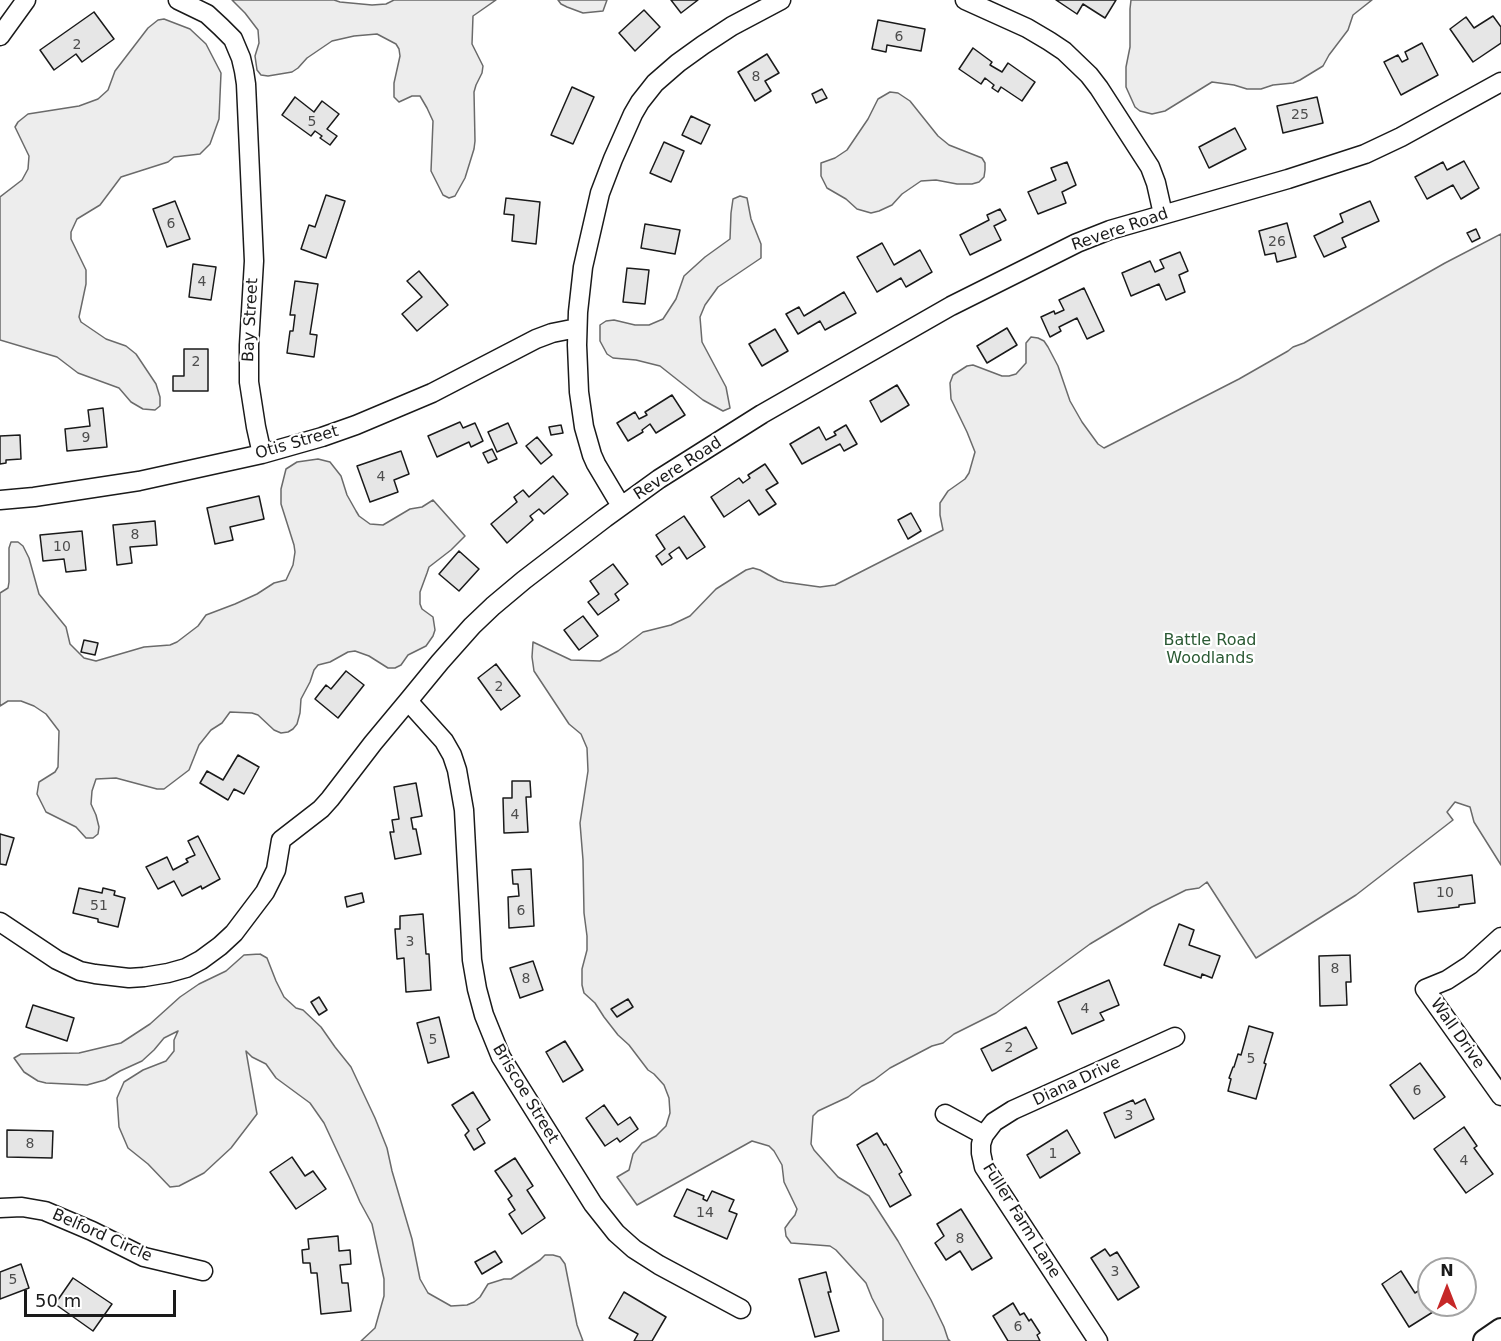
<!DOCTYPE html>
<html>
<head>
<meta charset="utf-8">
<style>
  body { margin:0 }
  #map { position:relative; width:1501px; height:1341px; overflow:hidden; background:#fff; font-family:"DejaVu Sans",sans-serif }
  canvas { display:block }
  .north { position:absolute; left:1417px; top:1257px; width:60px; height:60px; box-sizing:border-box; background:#fff; border:2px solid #a3a3a3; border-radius:50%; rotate:0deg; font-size:16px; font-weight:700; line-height:24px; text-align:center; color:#1a1a1a }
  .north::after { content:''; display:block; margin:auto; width:21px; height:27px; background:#c62828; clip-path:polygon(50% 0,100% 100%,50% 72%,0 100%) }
  .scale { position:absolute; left:24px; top:1290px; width:152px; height:27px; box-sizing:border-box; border:3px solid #1a1a1a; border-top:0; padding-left:8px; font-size:18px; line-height:21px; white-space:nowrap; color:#1a1a1a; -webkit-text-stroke:4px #fff; paint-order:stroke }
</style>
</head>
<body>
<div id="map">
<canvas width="1501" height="1341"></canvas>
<div class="north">N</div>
<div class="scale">50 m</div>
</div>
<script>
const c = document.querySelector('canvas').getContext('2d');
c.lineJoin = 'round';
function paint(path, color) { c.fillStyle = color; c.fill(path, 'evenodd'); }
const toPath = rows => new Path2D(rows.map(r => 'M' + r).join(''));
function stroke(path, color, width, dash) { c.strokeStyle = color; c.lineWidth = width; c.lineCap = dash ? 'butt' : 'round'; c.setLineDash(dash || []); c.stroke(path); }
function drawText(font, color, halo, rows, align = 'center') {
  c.font = font + ' "DejaVu Sans",sans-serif'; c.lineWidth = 4.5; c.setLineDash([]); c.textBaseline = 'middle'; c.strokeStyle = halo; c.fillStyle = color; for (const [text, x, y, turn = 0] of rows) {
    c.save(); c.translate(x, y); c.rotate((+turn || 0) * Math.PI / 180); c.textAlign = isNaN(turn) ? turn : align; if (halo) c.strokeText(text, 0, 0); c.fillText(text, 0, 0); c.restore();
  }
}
const built = toPath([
  [232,0,334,0,340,2,372,5,386,4,394,0,496,0,473,16,472,44,483,66,482,73,476,85,474,92,475,141,474,149,465,178,455,196,449,198,443,195,431,171,433,121,427,108,420,96,412,96,399,102,394,97,394,83,400,56,399,49,396,44,377,34,354,36,332,41,307,58,298,68,292,72,268,76,261,75,257,70,255,56,259,43,258,30,245,13,232,0],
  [558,0,607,0,603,11,583,13,567,7,561,4,558,0],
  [1131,0,1372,0,1353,15,1348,30,1329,55,1323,66,1300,80,1293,83,1273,85,1261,89,1247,89,1234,85,1212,82,1165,111,1152,114,1140,111,1135,107,1126,87,1126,67,1130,47,1130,9,1131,0],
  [164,19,190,29,206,44,221,73,219,119,210,144,200,154,174,157,168,162,121,177,100,205,77,219,71,232,71,239,86,270,86,284,79,317,81,322,106,339,126,346,136,354,156,384,160,397,160,406,155,410,143,409,131,402,119,388,78,373,57,357,0,340,0,197,22,180,28,169,29,156,15,127,18,122,28,114,79,106,98,99,108,90,115,71,148,28,158,20,164,19],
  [890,92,898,93,910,101,938,136,949,145,982,158,985,163,985,170,984,177,979,182,972,184,957,184,936,180,921,181,902,194,892,205,879,211,871,213,857,209,846,199,827,188,821,176,821,163,835,158,847,150,868,119,878,99,890,92],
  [740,196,747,198,751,219,761,244,761,258,718,287,705,305,700,317,702,342,726,387,730,408,723,411,703,400,660,366,636,360,613,358,607,354,600,341,600,325,606,321,614,320,635,325,649,325,663,319,676,299,684,276,705,257,730,239,731,213,733,199,740,196],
  [1501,234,1501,865,1474,822,1470,807,1455,802,1447,812,1453,820,1356,895,1256,958,1207,882,1199,888,1186,890,1152,907,1090,944,996,1013,954,1034,943,1043,932,1046,890,1068,874,1080,862,1086,848,1097,818,1111,813,1116,811,1144,814,1150,838,1177,869,1196,898,1241,931,1300,944,1327,948,1339,950,1341,883,1341,883,1319,872,1298,866,1283,836,1250,830,1246,791,1243,786,1236,785,1228,790,1221,795,1215,797,1209,784,1182,782,1165,774,1151,769,1146,752,1141,637,1205,617,1177,629,1170,633,1154,642,1143,656,1136,666,1126,670,1113,669,1098,664,1085,654,1074,648,1070,629,1045,618,1035,604,1017,595,1003,584,993,582,985,582,969,587,950,587,936,584,913,583,860,580,823,588,771,587,748,581,734,569,724,534,671,532,657,533,642,571,660,600,661,618,651,643,632,671,625,690,616,716,589,746,570,753,568,760,570,778,580,784,582,820,587,835,585,943,530,940,515,940,503,948,491,965,479,969,473,975,452,967,432,951,399,950,383,953,375,967,366,973,365,1002,376,1009,376,1016,374,1026,363,1026,343,1031,337,1038,338,1044,341,1048,347,1058,366,1070,401,1082,422,1098,444,1104,448,1239,379,1288,351,1293,347,1304,343,1445,263,1501,234],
  [318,459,330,462,341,476,347,495,356,511,359,516,370,524,383,525,410,509,422,507,433,500,465,536,451,550,429,567,427,573,420,592,420,604,422,609,433,617,435,630,433,636,426,646,408,655,401,665,395,668,388,668,369,656,355,651,348,652,330,662,318,665,314,670,310,682,301,699,300,713,297,724,293,729,288,732,281,733,274,730,258,715,252,713,230,712,222,723,211,730,199,745,189,770,164,789,157,789,116,778,96,779,92,791,91,804,96,815,99,827,98,834,93,838,86,838,76,827,46,812,37,794,39,782,55,772,58,767,59,731,46,714,34,706,21,701,8,701,0,706,0,593,8,588,9,582,9,548,11,542,18,542,23,546,29,558,39,594,66,627,70,644,84,658,96,661,144,647,170,645,177,642,198,626,206,615,235,604,257,594,274,583,286,580,293,565,295,552,294,545,281,504,281,489,286,469,297,462,318,459],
  [260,954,267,958,276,981,284,997,296,1008,303,1010,321,1027,335,1047,351,1067,375,1118,387,1148,392,1171,412,1239,420,1279,428,1293,451,1306,467,1305,474,1302,480,1297,488,1284,504,1279,511,1279,540,1260,545,1255,553,1255,560,1257,565,1264,577,1325,583,1341,361,1341,375,1328,384,1296,384,1279,372,1224,360,1202,351,1181,324,1123,310,1103,276,1078,266,1064,252,1057,246,1051,257,1114,231,1148,204,1173,179,1186,170,1187,148,1164,128,1148,119,1127,117,1098,124,1082,143,1070,166,1061,174,1051,174,1040,178,1031,164,1038,154,1050,142,1061,120,1071,105,1080,87,1085,46,1083,38,1081,24,1072,14,1058,21,1054,79,1053,121,1043,150,1024,180,997,199,984,226,971,244,955,260,954]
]);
paint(built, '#ededed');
stroke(built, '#6a6a6a', 1.5);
const building = toPath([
  [671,0,698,0,681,13,671,0],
  [1056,0,1116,0,1105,18,1083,4,1077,14,1056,0],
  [644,10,660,27,635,51,619,33,644,10],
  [94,12,114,39,82,62,76,54,54,70,40,50,94,12],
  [1493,16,1501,27,1501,43,1473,62,1450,29,1466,17,1474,28,1493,16],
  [878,20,925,29,921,51,887,45,886,52,872,49,878,20],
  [1422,43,1438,75,1401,95,1384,62,1398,55,1402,62,1408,59,1405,52,1422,43],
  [973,48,992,62,990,65,1002,72,1008,63,1035,82,1022,101,1001,87,998,92,992,88,994,85,985,78,981,84,959,69,973,48],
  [767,54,779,73,765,81,771,91,755,101,738,72,767,54],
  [572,87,594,97,573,144,551,135,572,87],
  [822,89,827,98,816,103,812,94,822,89],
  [295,97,314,112,322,101,339,114,327,129,337,136,330,145,320,138,322,136,315,131,311,136,282,115,295,97],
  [1317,97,1323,123,1283,133,1277,106,1317,97],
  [691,116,710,125,701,144,682,135,691,116],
  [1235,128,1246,149,1209,168,1199,147,1235,128],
  [664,142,684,151,671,182,650,173,664,142],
  [1464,161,1479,188,1461,199,1453,185,1427,199,1415,177,1443,162,1447,170,1464,161],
  [1067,162,1076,185,1062,192,1066,203,1038,214,1028,192,1056,180,1051,168,1067,162],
  [326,195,345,201,326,258,301,249,309,225,315,227,326,195],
  [506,198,540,202,536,244,512,241,514,215,504,214,506,198],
  [175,201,190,239,167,247,153,209,175,201],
  [1370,201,1379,221,1342,238,1346,247,1324,257,1314,236,1343,222,1340,214,1370,201],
  [1000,209,1006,220,994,226,1001,240,970,255,960,235,989,220,987,215,1000,209],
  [1287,223,1296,257,1277,262,1275,253,1265,255,1259,231,1287,223],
  [645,224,680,230,675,254,641,248,645,224],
  [1476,229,1480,238,1472,242,1467,233,1476,229],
  [882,243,894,265,920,250,932,272,906,287,901,278,877,292,857,257,882,243],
  [1180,252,1188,271,1179,275,1185,292,1166,300,1159,284,1131,296,1122,273,1150,261,1155,272,1164,268,1160,260,1180,252],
  [193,264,216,267,211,300,189,297,193,264],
  [627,268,649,270,645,304,623,302,627,268],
  [419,271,448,305,417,331,402,314,422,297,407,281,419,271],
  [295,281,318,284,310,334,317,335,314,357,287,353,290,331,293,331,295,315,290,315,295,281],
  [1084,288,1104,331,1087,339,1077,318,1059,327,1061,331,1050,337,1041,317,1054,311,1055,314,1064,310,1059,300,1084,288],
  [844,292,856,313,825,330,820,321,798,334,786,314,799,307,804,316,844,292],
  [1007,328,1017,345,987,363,977,346,1007,328],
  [775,329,788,351,762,366,749,344,775,329],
  [184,349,208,349,208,391,173,391,173,376,184,376,184,349],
  [897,385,909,405,881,422,870,401,897,385],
  [672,395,685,415,656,433,650,424,642,430,643,432,628,441,617,423,635,412,639,419,647,415,645,412,672,395],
  [103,408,107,447,67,451,65,429,90,426,88,410,103,408],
  [460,422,463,428,475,423,483,441,471,447,469,442,437,457,428,436,460,422],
  [508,423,517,443,497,452,488,432,508,423],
  [561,425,563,433,551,435,549,427,561,425],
  [846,425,857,444,844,451,840,444,802,464,790,444,819,427,826,440,836,435,834,432,846,425],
  [20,435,21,459,6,460,6,463,0,464,0,436,20,435],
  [537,437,552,455,541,464,526,446,537,437],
  [492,449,497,459,488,463,483,453,492,449],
  [401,451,409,474,394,480,398,492,370,502,357,466,401,451],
  [765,464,778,483,766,490,776,504,759,515,749,500,724,517,711,497,739,478,743,483,750,478,748,475,765,464],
  [553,476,568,494,544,514,539,509,530,516,533,520,507,543,491,524,517,502,514,497,523,490,529,497,553,476],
  [259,496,264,519,230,527,233,540,215,544,207,508,259,496],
  [911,513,921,531,908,539,898,520,911,513],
  [684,516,705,547,687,559,679,547,669,554,672,558,662,565,656,556,665,549,656,535,684,516],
  [155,521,157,545,130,547,132,563,117,565,113,525,155,521],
  [82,531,86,570,66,572,64,559,43,561,40,535,82,531],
  [459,551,479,569,459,591,439,574,459,551],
  [613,564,628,584,615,594,619,600,598,615,588,602,599,594,590,581,613,564],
  [583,616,598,636,579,650,564,630,583,616],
  [84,640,98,643,95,655,81,652,84,640],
  [496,664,520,696,501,710,478,678,496,664],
  [346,671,364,685,338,718,315,699,326,685,331,689,346,671],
  [238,755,259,767,244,794,234,789,228,800,200,783,207,771,223,780,238,755],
  [512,781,530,781,531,797,526,797,528,832,504,833,503,798,512,798,512,781],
  [416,783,422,816,411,818,413,829,416,829,421,854,395,859,390,832,394,832,392,820,399,819,394,787,416,783],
  [0,834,14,838,6,865,0,864,0,834],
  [198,836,220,879,202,889,201,886,182,896,174,881,158,889,146,867,167,857,173,870,188,862,186,859,195,855,188,841,198,836],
  [531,869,534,926,509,928,508,897,519,896,518,884,513,884,512,870,531,869],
  [1472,875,1475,903,1459,905,1459,907,1418,912,1414,883,1472,875],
  [79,888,102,893,103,888,115,891,114,895,125,898,118,927,98,922,98,919,73,913,79,888],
  [362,893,364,902,347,907,345,897,362,893],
  [423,914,426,954,429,954,431,990,406,992,404,958,397,959,395,929,400,929,400,916,423,914],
  [1179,924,1194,930,1189,945,1220,956,1212,978,1202,974,1201,978,1164,965,1179,924],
  [1350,955,1351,982,1346,982,1347,1005,1320,1006,1319,956,1350,955],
  [533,961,543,990,520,998,510,968,533,961],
  [1109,980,1119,1005,1100,1013,1104,1020,1072,1034,1058,1002,1109,980],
  [319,997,327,1010,319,1015,311,1002,319,997],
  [628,999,633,1007,617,1017,611,1009,628,999],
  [33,1005,74,1018,67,1041,26,1027,33,1005],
  [439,1017,449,1057,428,1063,417,1023,439,1017],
  [1249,1026,1273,1033,1264,1063,1266,1064,1256,1099,1228,1091,1231,1079,1229,1078,1233,1067,1234,1067,1238,1054,1241,1055,1249,1026],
  [1026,1027,1037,1048,992,1071,981,1049,1026,1027],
  [565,1041,583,1070,563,1082,546,1052,565,1041],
  [1420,1063,1445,1097,1414,1119,1390,1085,1420,1063],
  [473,1092,490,1120,477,1129,485,1143,474,1150,465,1135,469,1131,452,1105,473,1092],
  [1145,1099,1154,1119,1115,1138,1104,1113,1133,1100,1135,1104,1145,1099],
  [604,1105,618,1125,630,1117,638,1129,620,1142,617,1138,605,1146,586,1118,604,1105],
  [1464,1127,1477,1146,1474,1148,1493,1174,1466,1193,1434,1149,1464,1127],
  [7,1130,53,1131,52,1158,7,1157,7,1130],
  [1067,1130,1080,1153,1040,1178,1027,1155,1067,1130],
  [877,1133,884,1145,886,1144,902,1172,899,1174,911,1195,890,1207,857,1145,877,1133],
  [292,1157,305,1176,313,1171,326,1189,296,1209,270,1172,292,1157],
  [515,1158,533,1186,527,1190,545,1218,522,1234,509,1214,515,1210,508,1199,512,1196,495,1171,515,1158],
  [687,1189,704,1196,703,1199,707,1201,712,1191,734,1200,729,1211,737,1214,727,1239,674,1216,687,1189],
  [961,1209,992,1258,972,1270,960,1251,946,1260,935,1243,944,1236,937,1224,961,1209],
  [338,1236,339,1251,350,1250,351,1264,340,1265,342,1283,348,1283,351,1311,321,1314,317,1273,311,1273,310,1263,303,1263,302,1250,309,1249,308,1239,338,1236],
  [1105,1249,1110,1256,1117,1252,1139,1287,1118,1300,1091,1258,1105,1249],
  [495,1251,502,1262,482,1274,475,1262,495,1251],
  [21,1264,29,1288,0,1299,0,1272,21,1264],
  [1401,1271,1415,1293,1429,1284,1429,1305,1444,1305,1409,1327,1382,1284,1401,1271],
  [826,1272,831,1292,828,1292,839,1331,815,1337,799,1279,826,1272],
  [73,1278,112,1304,93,1331,55,1304,73,1278],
  [624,1292,666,1317,652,1341,634,1341,638,1334,609,1318,624,1292],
  [1013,1303,1020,1315,1024,1313,1029,1321,1031,1319,1040,1333,1037,1335,1040,1341,1008,1341,993,1316,1013,1303]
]);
paint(building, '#e6e6e6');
stroke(building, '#1a1a1a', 1.5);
const minor = toPath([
  [178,0,207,14,221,27,233,39,241,58,244,71,246,84,254,261,249,345,249,382,256,427,262,454],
  [965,0,1027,28,1049,41,1064,51,1089,75,1099,88,1150,167,1156,183,1163,214],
  [0,36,26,0],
  [0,500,34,497,139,481,262,454,322,437,356,425,432,393,536,339,552,333,577,328],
  [621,506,596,464,592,455,584,427,579,392,577,345,578,312,583,267,600,193,613,159,633,114,640,102,655,83,678,63,703,45,732,26,781,0],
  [408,701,444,741,452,755,457,770,464,810,472,960,477,989,484,1015,501,1057,593,1204,616,1233,634,1249,659,1265,741,1309],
  [0,922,57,960,80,971,95,974,129,978,144,977,168,973,186,968,201,960,220,946,234,933,265,892,276,870,281,840,321,809,330,799,373,743,408,701,440,662,472,626,493,606,524,580,605,518,659,479,762,414,951,306,1077,243,1110,230,1288,179,1365,154,1401,137,1501,82],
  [1501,937,1470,965,1447,980,1425,989,1501,1096],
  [945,1114,984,1135,981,1144,981,1153,984,1167,1098,1341],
  [984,1135,994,1122,1013,1110,1175,1037],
  [0,1208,22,1207,45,1211,92,1231,144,1257,203,1271]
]);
const tertiary = toPath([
  [1485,1341,1501,1330]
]);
stroke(minor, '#1a1a1a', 21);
stroke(tertiary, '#1a1a1a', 26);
stroke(minor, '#fff', 18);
stroke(tertiary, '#fff', 22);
drawText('14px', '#4d4d4d', null, [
  ["6",899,37],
  ["2",77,45],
  ["8",756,77],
  ["25",1300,115],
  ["5",312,122],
  ["6",171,224],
  ["26",1277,242],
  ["4",202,282],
  ["2",196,362],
  ["9",86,438],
  ["4",381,477],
  ["8",135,535],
  ["10",62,547],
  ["2",499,687],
  ["4",515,815],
  ["10",1445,893],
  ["51",99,906],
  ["6",521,911],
  ["3",410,942],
  ["8",1335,969],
  ["8",526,979],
  ["4",1085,1009],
  ["5",433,1040],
  ["2",1009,1048],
  ["5",1251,1059],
  ["6",1417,1091],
  ["3",1129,1116],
  ["8",30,1144],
  ["1",1053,1154],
  ["4",1464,1161],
  ["14",705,1213],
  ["8",960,1239],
  ["3",1115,1272],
  ["5",13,1280],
  ["6",1018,1327]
]);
drawText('16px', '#1a1a1a', '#fff', [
  ["Revere Road",1120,230,-19],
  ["Bay Street",251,320,-87],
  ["Otis Street",297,443,-16],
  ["Revere Road",678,469,-33],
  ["Wall Drive",1457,1034,55],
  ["Diana Drive",1077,1082,-25],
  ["Briscoe Street",525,1094,59],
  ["Fuller Farm Lane",1021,1221,58],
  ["Belford Circle",102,1236,24]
]);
drawText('16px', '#2b5a34', '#fff', [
  ["Battle Road",1210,641],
  ["Woodlands",1210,659]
]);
</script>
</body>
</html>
